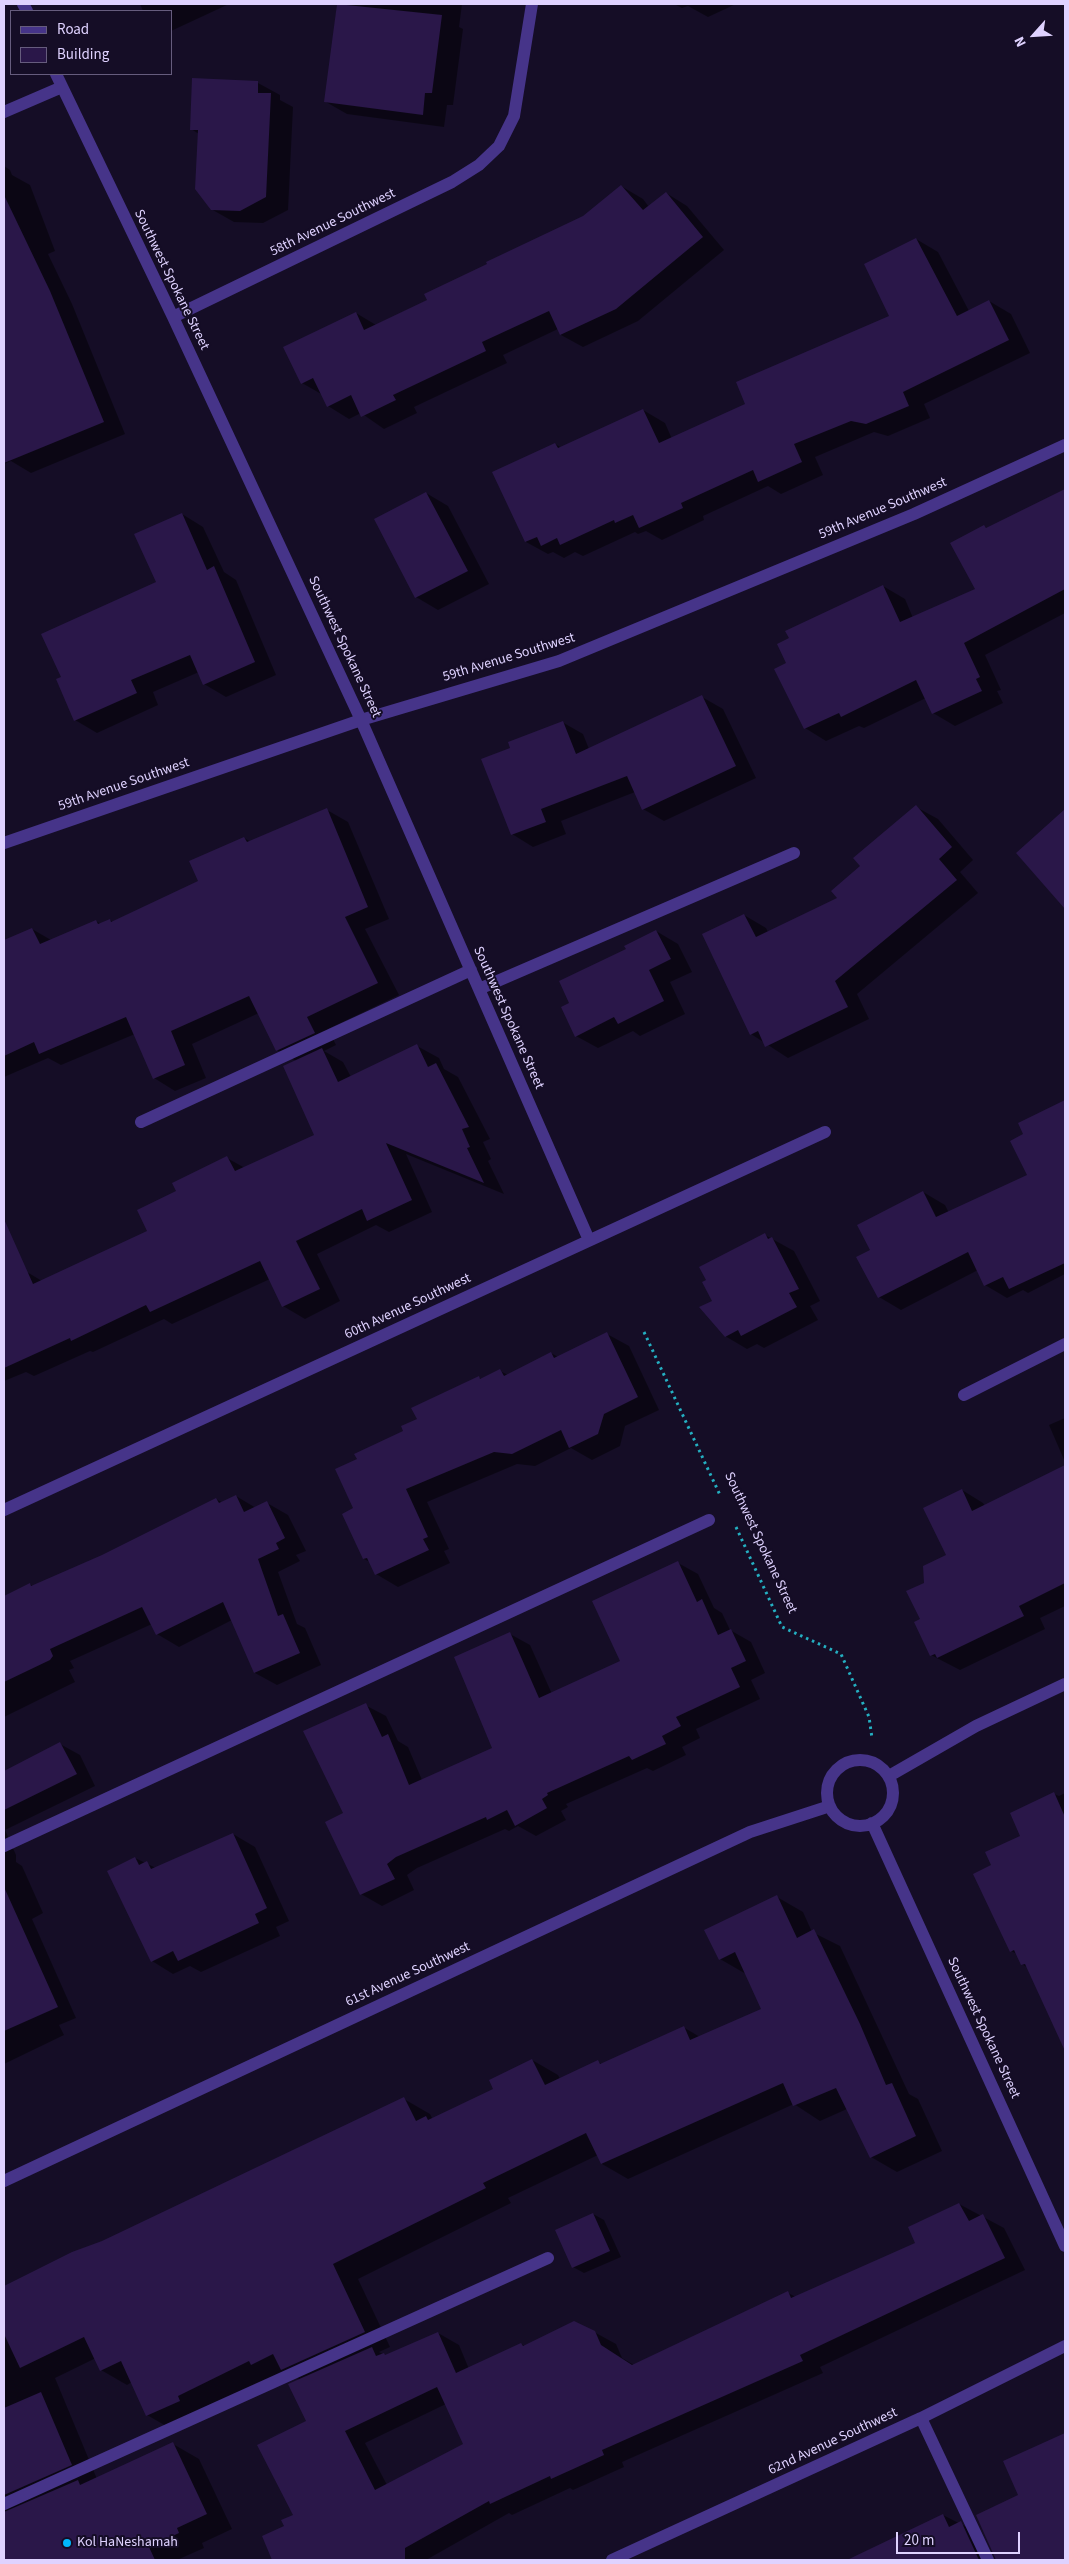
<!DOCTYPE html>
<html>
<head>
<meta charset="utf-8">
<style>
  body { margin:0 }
  #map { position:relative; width:1069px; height:2564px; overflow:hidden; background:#150d26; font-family:"Source Sans 3",sans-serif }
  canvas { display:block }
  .frame { position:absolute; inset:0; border:5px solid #dfd2ff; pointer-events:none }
  .legend { position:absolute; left:10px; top:10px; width:162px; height:65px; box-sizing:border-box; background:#150d26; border:1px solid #665c7d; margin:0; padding:6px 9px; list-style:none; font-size:15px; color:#dfd2ff }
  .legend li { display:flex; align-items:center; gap:10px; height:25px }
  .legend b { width:25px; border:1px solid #665c7d }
  .north { position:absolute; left:1009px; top:10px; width:50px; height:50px; -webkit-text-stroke:4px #150d26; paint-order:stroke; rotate:244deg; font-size:14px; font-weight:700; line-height:20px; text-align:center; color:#dfd2ff }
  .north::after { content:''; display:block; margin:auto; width:18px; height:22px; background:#dfd2ff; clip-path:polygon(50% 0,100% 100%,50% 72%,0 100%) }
  .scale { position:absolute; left:896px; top:2532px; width:124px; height:22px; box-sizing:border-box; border:2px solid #dfd2ff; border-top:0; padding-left:6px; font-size:15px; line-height:18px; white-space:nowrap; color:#dfd2ff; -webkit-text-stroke:4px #150d26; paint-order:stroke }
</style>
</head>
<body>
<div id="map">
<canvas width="1069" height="2564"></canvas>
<div class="frame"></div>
<ul class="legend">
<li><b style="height:6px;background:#463489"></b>Road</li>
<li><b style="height:14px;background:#2a1749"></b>Building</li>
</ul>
<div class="north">N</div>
<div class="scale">20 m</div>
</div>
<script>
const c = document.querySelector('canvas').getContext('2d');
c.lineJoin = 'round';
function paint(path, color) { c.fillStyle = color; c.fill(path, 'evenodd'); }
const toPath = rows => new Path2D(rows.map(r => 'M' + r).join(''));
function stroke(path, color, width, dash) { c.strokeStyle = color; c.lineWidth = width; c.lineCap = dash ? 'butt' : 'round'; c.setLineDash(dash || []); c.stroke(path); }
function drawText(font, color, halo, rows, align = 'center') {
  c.font = font + ' "Source Sans 3",sans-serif'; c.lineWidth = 4; c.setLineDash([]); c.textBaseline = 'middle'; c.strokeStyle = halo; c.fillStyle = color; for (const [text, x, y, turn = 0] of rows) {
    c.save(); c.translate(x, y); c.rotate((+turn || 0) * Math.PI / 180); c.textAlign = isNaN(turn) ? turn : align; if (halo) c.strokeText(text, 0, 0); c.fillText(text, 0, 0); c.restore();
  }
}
paint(toPath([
  [140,4,229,4,171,31,171,11,143,11],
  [337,4,462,4,459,27,463,29,453,105,447,105,444,127,347,114,326,102],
  [674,4,736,4,708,17,688,6,682,8],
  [193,80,258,83,280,95,280,100,293,107,288,210,263,223,234,222,211,209,199,134,191,129],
  [4,166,10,170,12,175,30,185,55,251,48,254,72,304,125,434,31,473,11,461,4,464],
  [621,186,643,199,649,207,666,193,687,206,724,250,638,321,583,347,561,335,558,329,503,355,507,363,414,407,417,413,384,429,361,413,349,419,328,406,323,395,302,383,356,313,376,325,428,300,584,217],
  [916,239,938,252,969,311,989,301,1011,314,1030,353,924,404,930,418,888,436,874,432,815,457,823,475,781,494,768,486,703,516,704,520,662,540,646,531,638,534,635,532,583,556,575,552,564,558,553,552,548,554,526,542,494,473,555,444,562,448,643,410,665,423,672,439,747,404,891,317],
  [1065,491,1065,613,985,655,1001,690,997,691,1003,703,955,726,933,713,926,698,864,728,859,726,826,741,805,728,788,664,883,586,905,599,913,618,976,589,984,526,988,529],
  [426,493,448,506,489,584,438,610,416,597],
  [182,514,203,527,224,572,236,580,276,675,226,697,204,684,199,672,153,692,158,705,97,733,75,720,62,677,157,582],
  [702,697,723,709,756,778,664,821,643,809,635,792,561,821,566,834,533,847,512,834,512,748,562,722,583,734,589,749],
  [916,807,938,819,973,860,960,872,978,893,857,994,869,1019,788,1058,751,1034,744,915,766,928,768,932,839,898,862,866],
  [327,810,348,822,389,919,365,929,399,995,328,1029,336,1045,324,1051,343,1062,351,1077,417,1046,439,1058,444,1069,458,1077,490,1139,483,1142,491,1159,488,1161,504,1194,406,1154,432,1212,389,1232,376,1225,317,1254,340,1301,305,1319,283,1306,270,1279,172,1324,164,1319,93,1352,90,1351,34,1376,26,1372,4,1381,4,1283,27,1272,42,1281,148,1232,178,1192,227,1158,245,1168,316,1136,296,1061,277,1050,259,1013,192,1044,206,1078,175,1091,154,1078,135,1034,61,1065,48,1058,4,1077,4,941,32,929,51,940,96,921,101,924,110,920,113,922,200,881,244,838,251,842],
  [1064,812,1065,812,1065,907,1017,853],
  [656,931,678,944,692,972,670,982,685,1014,640,1036,633,1031,598,1048,576,1036,571,1003,628,950],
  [1065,1101,1065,1274,1028,1293,1023,1290,1007,1298,985,1285,978,1270,901,1310,879,1297,871,1251,923,1192,945,1205,949,1213,1029,1175,1025,1135],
  [765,1235,794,1251,820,1301,810,1306,818,1320,764,1348,757,1344,747,1349,725,1336,713,1301],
  [607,1334,629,1346,659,1410,625,1426,620,1446,592,1460,571,1448,535,1466,517,1464,427,1502,449,1549,444,1551,450,1563,398,1587,376,1574,370,1562,364,1559,355,1509,359,1460,405,1432,479,1378,482,1379,500,1371,508,1375,551,1353,558,1357],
  [1065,1418,1065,1462,1049,1425],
  [1065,1467,1065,1606,1040,1618,1045,1629,960,1670,931,1655,922,1619,925,1584,948,1556,962,1490,983,1503,985,1506],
  [236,1496,256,1508,267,1503,288,1515,306,1551,296,1555,300,1561,278,1572,297,1624,305,1628,321,1665,277,1685,255,1673,232,1620,179,1647,157,1634,152,1624,70,1661,74,1668,69,1670,75,1682,4,1717,4,1598,30,1584,33,1586,103,1556,216,1499,223,1503],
  [678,1563,698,1574,714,1608,722,1613,730,1630,751,1642,765,1673,751,1680,760,1699,696,1729,700,1738,682,1747,686,1755,653,1771,647,1768,566,1804,568,1807,561,1811,566,1820,536,1836,518,1826,509,1831,505,1829,417,1868,407,1875,414,1890,382,1906,361,1894,326,1823,345,1814,365,1705,386,1716,398,1741,408,1747,422,1780,494,1748,510,1634,530,1645,552,1694,622,1662],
  [60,1744,80,1755,95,1786,5,1830,16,1855,16,1862,22,1866,43,1913,32,1919,76,2018,59,2025,64,2035,4,2064,4,1773],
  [1065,1793,1065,2048,1028,1968,1022,1964,1017,1954,1011,1951,993,1865,1022,1836,1054,1794,1059,1796],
  [233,1834,255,1847,289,1921,276,1927,280,1936,201,1972,190,1966,173,1974,152,1961,135,1858,156,1868],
  [777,1897,803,1912,812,1932,840,1946,909,2094,918,2099,942,2151,897,2172,871,2157,847,2109,820,2121,794,2104,628,2179,602,2164,598,2155,508,2198,511,2203,358,2279,390,2347,379,2352,386,2356,438,2333,459,2345,469,2369,521,2344,525,2346,594,2332,616,2344,622,2358,634,2365,788,2293,796,2297,917,2243,959,2204,1004,2228,1025,2270,820,2367,823,2373,622,2462,624,2467,573,2490,570,2488,512,2515,509,2513,426,2560,274,2560,263,2537,286,2527,294,2515,307,2421,301,2380,289,2373,173,2430,147,2415,132,2382,127,2385,101,2370,96,2358,55,2378,97,2479,173,2444,199,2459,232,2529,202,2543,204,2548,177,2560,4,2560,4,2288,404,2099,430,2114,433,2120,495,2089,532,2060,558,2075,560,2079,598,2062,602,2064,683,2027,700,2037,763,2010,746,1974,720,1959],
  [446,2404,464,2444,387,2485,365,2443],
  [593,2214,604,2220,621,2257,584,2273,573,2267],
  [1064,2435,1065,2560,996,2560,1020,2496],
  [943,2515,982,2535,994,2560,850,2560]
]), '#0007');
paint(toPath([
  [337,4,442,15,432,93,425,93,423,115,324,102],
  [192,78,258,81,258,93,271,93,266,197,240,211,211,210,195,189,198,130,190,130],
  [621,185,643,210,666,192,703,237,616,309,560,335,549,311,482,342,486,351,393,395,396,400,361,417,351,395,327,407,313,378,301,384,283,347,356,312,364,330,427,300,424,294,487,264,486,262,583,216],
  [4,195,50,291,104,422,4,463],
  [916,238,957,316,989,300,1009,340,903,392,909,406,866,424,851,421,794,444,802,462,758,482,753,470,681,503,683,508,639,528,633,515,615,523,614,520,560,545,557,538,541,546,537,537,525,542,492,472,555,443,558,448,643,409,659,443,745,404,736,382,889,316,864,264],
  [1065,489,1065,589,964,643,980,677,976,679,982,691,932,714,916,680,841,717,839,713,804,729,774,669,786,663,777,644,789,638,785,631,883,585,900,622,975,589,950,543,984,525,986,528],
  [426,492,468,571,415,598,374,519],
  [182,513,207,570,214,566,255,662,203,685,190,655,131,680,137,693,74,721,56,679,61,677,41,634,156,582,134,534],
  [702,695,736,766,642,810,627,776,541,809,546,822,511,835,481,759,510,748,508,742,563,721,576,754],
  [916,805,952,847,939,859,957,880,835,981,848,1007,765,1047,758,1031,750,1035,702,934,744,914,756,937,837,898,831,891,860,866,853,858],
  [327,808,368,907,345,917,378,983,307,1017,315,1033,276,1051,249,996,171,1031,185,1065,153,1079,126,1017,39,1054,34,1042,4,1056,4,940,32,928,40,944,96,920,98,924,110,919,111,922,198,881,189,861,244,837,247,842],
  [1065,809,1065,909,1016,853],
  [656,930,671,959,649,970,664,1001,618,1024,614,1017,575,1037,561,1007,569,1003,559,981,626,949,624,946],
  [417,1044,428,1067,436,1063,469,1127,462,1129,470,1147,467,1148,484,1183,386,1143,412,1200,367,1221,362,1209,296,1241,320,1289,282,1307,260,1261,150,1312,146,1305,71,1341,70,1338,4,1368,4,1219,33,1284,147,1231,137,1210,176,1191,172,1183,227,1156,235,1171,314,1135,283,1066,322,1048,338,1082],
  [1065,1100,1065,1263,1009,1289,1003,1277,984,1286,968,1252,878,1298,856,1257,870,1250,857,1225,923,1191,936,1217,1027,1175,1010,1141,1023,1134,1018,1123],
  [765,1233,768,1239,772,1237,799,1289,789,1293,797,1307,741,1336,738,1330,725,1337,699,1307,712,1301,702,1282,706,1280,699,1267],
  [607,1332,638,1397,604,1414,598,1434,569,1448,561,1430,512,1454,494,1452,406,1489,428,1537,423,1539,429,1550,375,1575,367,1558,363,1559,342,1514,353,1508,335,1469,357,1459,354,1454,403,1431,401,1426,417,1419,411,1408,479,1376,480,1379,500,1369,504,1376,551,1352,554,1358],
  [1065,1465,1065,1583,1019,1606,1024,1616,937,1658,935,1654,930,1656,914,1622,920,1619,906,1591,924,1583,923,1566,946,1555,923,1508,962,1489,972,1511],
  [236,1495,244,1512,267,1501,285,1538,276,1543,279,1549,258,1559,278,1616,283,1614,300,1653,254,1673,223,1602,156,1635,142,1607,50,1649,53,1656,50,1660,4,1682,4,1596,30,1583,31,1586,102,1555,216,1498,219,1503],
  [678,1561,697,1602,702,1599,718,1635,731,1629,746,1661,731,1668,740,1687,676,1717,681,1726,662,1736,666,1744,632,1760,629,1756,547,1793,548,1795,542,1799,547,1808,515,1826,507,1810,487,1820,486,1817,396,1857,387,1864,395,1879,360,1895,325,1822,343,1813,303,1731,366,1703,382,1737,388,1734,409,1785,492,1748,454,1657,510,1632,539,1698,620,1661,592,1601],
  [60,1742,77,1774,4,1810,4,1771],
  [1054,1792,1065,1817,1065,2051,1025,1964,1021,1965,1014,1950,1010,1952,973,1874,991,1865,985,1852,1020,1836,1010,1813],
  [233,1833,267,1908,255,1914,259,1923,178,1961,173,1951,151,1962,107,1871,135,1857,139,1865,147,1861,151,1869],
  [4,1887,58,2007,4,2031],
  [777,1895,797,1938,814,1929,860,2024,886,2085,892,2083,916,2136,870,2158,836,2088,793,2106,783,2083,601,2164,586,2133,483,2183,486,2188,333,2264,365,2332,281,2370,273,2354,251,2365,249,2361,178,2396,180,2401,146,2416,121,2361,100,2371,84,2337,20,2368,4,2334,4,2286,72,2252,102,2241,404,2097,416,2121,426,2116,428,2120,493,2089,489,2080,532,2059,545,2085,598,2060,600,2064,684,2026,690,2040,761,2009,735,1952,719,1960,704,1930],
  [959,2203,969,2221,983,2214,1005,2258,800,2355,803,2361,602,2450,604,2455,551,2479,550,2476,490,2504,489,2501,405,2548,405,2560,272,2560,262,2536,284,2526,281,2520,293,2515,257,2445,306,2421,288,2384,372,2347,376,2356,384,2353,385,2355,438,2332,456,2373,521,2343,523,2346,574,2321,595,2331,601,2345,632,2365,788,2291,791,2298,915,2243,908,2227],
  [437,2387,463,2444,375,2490,345,2431],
  [593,2213,610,2251,572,2268,555,2230],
  [41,2392,72,2465,4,2495,4,2408],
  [1065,2433,1065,2560,996,2560,976,2515,1018,2495,1003,2461],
  [173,2442,207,2514,177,2528,179,2533,149,2547,155,2560,4,2560,4,2512,78,2480,80,2485],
  [943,2514,949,2527,961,2521,979,2560,847,2560]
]), '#2a1749');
stroke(toPath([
  [644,1332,720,1495],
  [736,1527,782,1627,841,1654,869,1717,872,1738]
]), '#24afc1', 3, [2.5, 4]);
stroke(toPath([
  [23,4,27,11],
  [56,74,173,317,361,720,589,1240],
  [4,112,62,87],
  [173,317,452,182,479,165,499,146,514,116,532,4],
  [4,843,361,720,559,661,914,514,1065,445],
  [479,989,794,853],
  [141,1122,471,970],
  [964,1395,1065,1344],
  [4,1510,825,1132],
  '827 1793a33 33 0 1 1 66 0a33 33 0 1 1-66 0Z',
  [889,1776,976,1726,1065,1684],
  [872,1823,1065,2246],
  [4,1846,709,1520],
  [4,2181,750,1832,830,1806],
  [921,2418,988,2560],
  [4,2504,548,2258],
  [612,2560,921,2418,1065,2346]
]), '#463489', 12);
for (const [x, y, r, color] of [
  [67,2543,5,"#00b8fd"]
]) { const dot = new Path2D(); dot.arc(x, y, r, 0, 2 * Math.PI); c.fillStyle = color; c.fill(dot); stroke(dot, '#150d26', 2); }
drawText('14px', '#dfd2ff', '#150d26', [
  ["58th Avenue Southwest",333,223,-26],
  ["Southwest Spokane Street",171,280,64],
  ["59th Avenue Southwest",883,509,-23],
  ["Southwest Spokane Street",344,647,65],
  ["59th Avenue Southwest",509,658,-17],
  ["59th Avenue Southwest",124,785,-19],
  ["Southwest Spokane Street",508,1018,66],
  ["60th Avenue Southwest",408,1307,-25],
  ["Southwest Spokane Street",760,1543,65],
  ["61st Avenue Southwest",408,1975,-25],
  ["Southwest Spokane Street",983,2028,65],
  ["62nd Avenue Southwest",833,2442,-25]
]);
drawText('14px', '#dfd2ff', '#150d26', [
  ["Kol HaNeshamah",77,2543]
], 'left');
</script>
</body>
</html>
